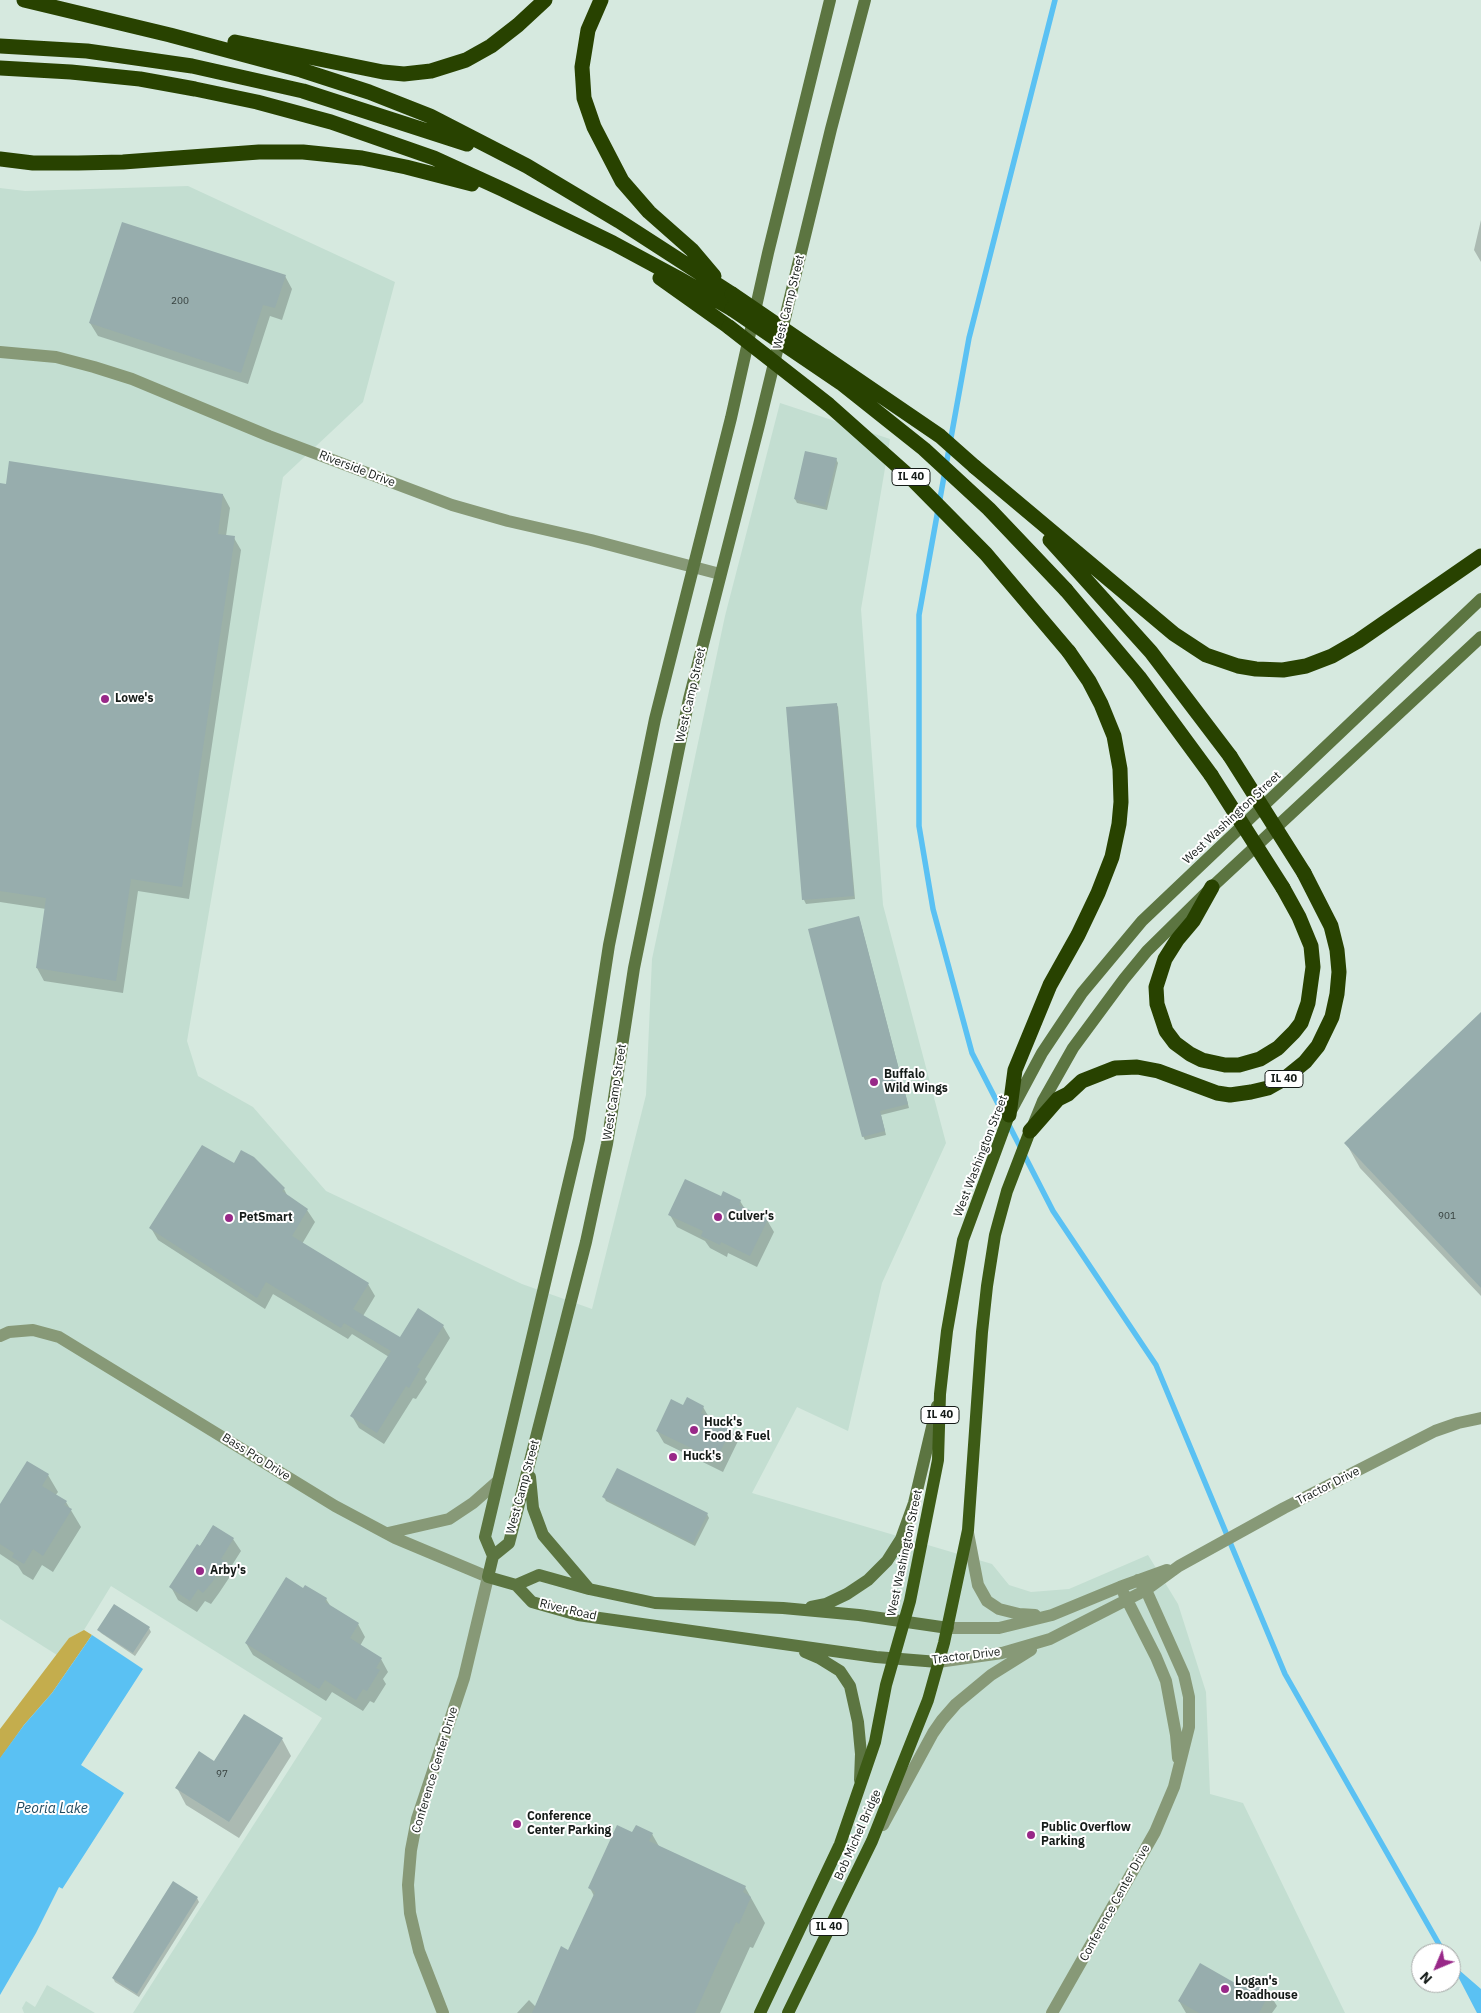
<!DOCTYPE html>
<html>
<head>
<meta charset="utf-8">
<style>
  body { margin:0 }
  #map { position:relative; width:1481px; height:2013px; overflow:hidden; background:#d6e9df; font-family:"IBM Plex Sans",sans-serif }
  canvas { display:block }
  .north { position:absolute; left:1411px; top:1943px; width:50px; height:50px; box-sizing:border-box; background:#fff; border:1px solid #a2a4a3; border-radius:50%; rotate:225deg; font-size:14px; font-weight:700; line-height:20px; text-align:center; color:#161c19 }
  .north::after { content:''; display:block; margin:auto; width:18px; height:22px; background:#982888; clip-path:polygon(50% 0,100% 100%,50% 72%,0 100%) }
</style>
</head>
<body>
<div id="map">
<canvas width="1481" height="2013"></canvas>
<div class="north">N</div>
</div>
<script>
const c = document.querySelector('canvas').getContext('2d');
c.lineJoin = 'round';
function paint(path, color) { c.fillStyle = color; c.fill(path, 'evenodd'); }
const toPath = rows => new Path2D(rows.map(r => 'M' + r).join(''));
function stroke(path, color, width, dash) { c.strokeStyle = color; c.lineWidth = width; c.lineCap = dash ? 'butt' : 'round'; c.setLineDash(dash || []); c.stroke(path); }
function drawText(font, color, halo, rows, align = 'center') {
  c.font = font + ' "IBM Plex Sans",sans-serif'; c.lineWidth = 4; c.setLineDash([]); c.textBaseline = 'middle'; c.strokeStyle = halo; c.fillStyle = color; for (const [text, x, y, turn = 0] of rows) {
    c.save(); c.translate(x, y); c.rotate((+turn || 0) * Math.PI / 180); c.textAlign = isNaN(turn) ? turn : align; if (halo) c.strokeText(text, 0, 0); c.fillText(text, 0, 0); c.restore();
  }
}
paint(toPath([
  [188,186,395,282,363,402,283,477,187,1041,198,1076,253,1107,326,1191,522,1284,592,1309,646,1095,652,959,725,616,780,403,890,439,861,609,883,905,946,1143,882,1283,848,1431,797,1407,752,1493,992,1564,1009,1585,1031,1592,1069,1589,1148,1555,1178,1604,1206,1692,1210,1794,1243,1803,1345,2013,133,2013,322,1718,111,1586,84,1630,69,1638,57,1655,0,1619,0,188,25,191],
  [47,1985,95,2013,24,2013,22,2008,26,2001,35,2007]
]), '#c3ded1');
paint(toPath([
  [84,1630,92,1635,52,1693,24,1725,0,1759,0,1729,69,1638]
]), '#c4ad4d');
paint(toPath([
  [92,1635,143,1669,81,1765,124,1793,59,1894,0,2002,0,1758,24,1725,52,1693],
  [1451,1963,1481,1989,1481,2013,1477,2013]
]), '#5ac1f3');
paint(toPath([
  [59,1887,65,1890,51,1920,0,2005,0,1995,36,1933]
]), '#d6e9df');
paint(toPath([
  [1481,220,1481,262,1474,250],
  [285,276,292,289,282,320,270,316,248,384,98,336,90,323],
  [836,459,838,463,827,510,797,503,795,499],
  [0,485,223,495,230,508,226,536,234,538,241,550,189,899,138,891,123,993,44,981,37,968,46,909,0,902],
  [836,704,838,707,855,899,806,904,804,900,788,708],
  [859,917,909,1108,881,1115,886,1135,865,1140,863,1136],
  [1481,1014,1481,1296,1360,1168,1346,1143],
  [284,1189,288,1197,307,1210,315,1222,302,1244,368,1284,375,1296,363,1316,400,1339,443,1326,450,1338,425,1379,427,1382,416,1399,413,1398,384,1444,359,1428,352,1416,389,1357,352,1334,348,1339,273,1294,265,1309,158,1240,151,1228],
  [721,1198,740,1201,745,1209,767,1220,774,1232,757,1267,728,1253,727,1257,710,1248,705,1241,677,1227,670,1215],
  [684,1407,703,1407,710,1419,731,1429,738,1441,723,1472,664,1443,657,1431],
  [48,1475,58,1492,55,1496,66,1502,81,1527,53,1572,42,1565,33,1580,23,1574,18,1566,0,1554,0,1506],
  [604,1497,707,1514,709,1518,695,1546,606,1501],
  [214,1526,233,1539,241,1551,229,1570,231,1575,219,1593,211,1604,205,1601,197,1612,178,1600,171,1587],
  [304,1590,326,1599,331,1607,358,1624,365,1637,360,1646,381,1659,388,1672,383,1679,386,1684,374,1703,370,1701,363,1711,332,1692,326,1701,253,1655,246,1643],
  [149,1628,151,1632,135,1656,101,1633,99,1630],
  [282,1739,291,1756,239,1838,186,1805,177,1788,215,1762],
  [633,1834,652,1834,660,1848,745,1887,765,1923,753,1948,750,1947,720,2013,517,2013,529,2000,536,2007,569,1951,594,1896,590,1888],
  [197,1898,199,1902,139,1997,115,1982,113,1978],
  [1246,1980,1269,1993,1277,2006,1272,2013,1186,2013,1179,2001,1242,1988]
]), '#0003');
stroke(toPath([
  [1055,0,969,338,919,615,919,826,933,909,972,1053,1053,1211,1156,1365,1285,1674,1444,1953]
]), '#5ac1f3', 5.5);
paint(toPath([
  [122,222,286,275,275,308,263,305,241,373,89,323],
  [805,451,837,458,825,507,794,499],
  [9,461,223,494,218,534,235,536,182,887,131,879,116,981,36,968,46,898,0,891,0,483,6,484],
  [837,703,854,896,802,900,786,707],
  [859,916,908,1104,880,1111,885,1131,862,1137,808,929],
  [1481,1012,1481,1288,1344,1143],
  [202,1145,234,1163,241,1150,254,1157,285,1188,282,1191,308,1209,292,1236,369,1283,353,1309,400,1337,418,1308,444,1325,417,1367,420,1369,409,1388,406,1386,377,1433,350,1416,391,1351,344,1323,341,1328,266,1282,257,1298,149,1228],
  [685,1179,721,1196,723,1191,741,1200,739,1205,768,1219,750,1256,721,1242,720,1245,701,1236,703,1231,668,1215],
  [687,1397,704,1406,701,1413,732,1428,716,1460,656,1431,671,1399,683,1405],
  [27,1461,49,1474,42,1486,67,1501,64,1505,72,1509,43,1556,33,1549,24,1564,12,1557,14,1553,0,1544,0,1504],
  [617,1468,708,1513,693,1543,602,1497],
  [213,1525,234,1538,221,1559,225,1561,213,1581,203,1593,198,1589,190,1601,169,1587,197,1544,200,1546],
  [286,1577,303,1588,305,1585,327,1598,325,1602,359,1623,350,1638,382,1658,376,1668,380,1670,367,1691,363,1689,356,1700,325,1680,319,1689,245,1643],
  [114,1604,150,1627,133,1653,97,1630],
  [244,1714,283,1738,229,1822,175,1788,199,1751,214,1761],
  [617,1825,632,1832,636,1825,653,1833,649,1841,746,1886,743,1892,751,1897,739,1924,736,1922,695,2013,532,2013,561,1946,568,1950,595,1892,588,1888],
  [173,1881,198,1897,137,1994,112,1978],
  [1200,1963,1242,1987,1246,1978,1270,1992,1259,2013,1199,2013,1178,2001]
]), '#97adad');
stroke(toPath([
  [0,352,56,357,94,367,132,379,269,436,452,505,508,521,591,540,720,574],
  [0,1336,9,1332,33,1330,59,1337,335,1506,395,1538,488,1577,464,1678,417,1819,411,1850,408,1885,410,1913,419,1951,443,2013],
  [388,1533,449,1519,473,1503,498,1481],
  [968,1533,978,1585,987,1601,999,1609,1019,1614,1035,1615],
  [1124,1594,1156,1657,1166,1681,1176,1735,1178,1758],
  [948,1628,999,1628,1052,1615,1120,1587,1167,1570],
  [938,1662,1002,1653,1050,1639,1146,1590,1179,1566,1284,1508,1435,1431,1458,1423,1481,1418],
  [883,1825,933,1733,942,1720,956,1704,991,1675,1031,1650],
  [1052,2013,1155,1832,1174,1787,1189,1727,1189,1697,1184,1675,1146,1590,1138,1580]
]), '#879977', 12);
stroke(toPath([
  [1012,1109,1042,1053,1082,993,1142,921,1481,599],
  [1034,1123,1043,1101,1073,1048,1124,979,1147,951,1212,887,1481,637],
  [530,1477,533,1508,543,1535,589,1589],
  [493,1556,509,1543,586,1242,607,1144,634,968,689,699,759,425,831,129,865,0],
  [493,1556,485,1537,579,1139,609,945,655,719,731,418,768,253,830,0],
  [493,1556,488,1577,516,1585],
  [516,1585,539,1575,589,1589,655,1603,783,1608,859,1615,948,1628],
  [516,1585,532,1602,578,1615,876,1657,938,1662],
  [811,1607,826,1604,847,1594,868,1580,887,1561,901,1539,914,1503,937,1406],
  [805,1652,819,1658,840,1671,850,1686,858,1722,861,1754,860,1780]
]), '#5c7541', 12);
stroke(toPath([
  [760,2013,840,1844,875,1742,886,1685,910,1601,938,1460,940,1394,947,1331,963,1240,1009,1115],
  [788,2013,872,1841,928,1700,944,1643,968,1530,982,1332,987,1286,995,1235,1007,1191,1030,1131]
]), '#3d5b16', 12);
stroke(toPath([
  [24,0,170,35,301,70,369,92,430,116,527,166,619,221,732,294],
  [601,0,588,30,582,67,584,98,594,127,622,181,649,212,692,250,714,276],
  [235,42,383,72,404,74,431,71,466,60,491,46,518,25,545,0],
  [0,46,87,51,192,66,303,91,467,144],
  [0,68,71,72,140,79,195,89,257,102,331,122,434,158,504,190,613,243,678,278,732,309],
  [0,159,33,163,78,163,123,162,259,152,303,152,362,158,406,167,472,184],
  [660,278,729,327],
  [975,467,1174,634,1206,655,1238,666,1256,669,1283,670,1306,666,1332,656,1358,641,1481,556],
  [1050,540,1151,652,1230,756],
  [1066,590,1139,677,1211,775],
  [1212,887,1193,921,1177,940,1165,959,1156,987,1157,1004,1166,1031,1175,1043,1190,1054,1202,1060,1225,1065,1239,1065,1260,1059,1278,1048,1294,1032,1301,1023,1308,1003,1313,967,1311,946,1299,917,1283,888],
  [1009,1115,1015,1070,1050,985,1078,935,1098,893,1112,857,1119,824,1121,802,1120,769,1114,736,1101,704,1089,681,1069,652],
  [1030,1131,1058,1099,1068,1094,1082,1081,1115,1068,1137,1067,1158,1071,1217,1093,1230,1095,1251,1092,1268,1088,1284,1079,1305,1062,1318,1046,1332,1017,1337,994,1339,972,1337,950,1331,926,1304,873]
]), '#284200', 15);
stroke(toPath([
  [732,294,940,436,975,467],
  [732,309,841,383,924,449,989,509,1066,590],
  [729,327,829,405,910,477,986,554,1069,652],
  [1230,756,1304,873],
  [1211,775,1283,888]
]), '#284200', 15);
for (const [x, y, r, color] of [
  [105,699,5,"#982888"],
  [874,1082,5,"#982888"],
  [718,1217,5,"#982888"],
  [229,1218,5,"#982888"],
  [694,1430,5,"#982888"],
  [673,1457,5,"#982888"],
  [200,1571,5,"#982888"],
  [517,1824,5,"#982888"],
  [1031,1835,5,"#982888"],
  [1225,1989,5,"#982888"]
]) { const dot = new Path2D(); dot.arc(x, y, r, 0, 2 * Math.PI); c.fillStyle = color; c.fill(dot); stroke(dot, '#fff', 2); }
drawText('10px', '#36403e', null, [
  ["200",180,301],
  ["901",1447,1216],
  ["97",222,1774]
]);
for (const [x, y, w] of [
  [911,477,38],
  [1284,1079,38],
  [940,1415,38],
  [829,1927,38]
]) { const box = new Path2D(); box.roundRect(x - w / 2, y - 8.5, w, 17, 4); c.fillStyle = '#fff'; c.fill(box); stroke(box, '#161c19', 1); }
drawText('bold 11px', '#161c19', null, [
  ["IL 40",911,477],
  ["IL 40",1284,1079],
  ["IL 40",940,1415],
  ["IL 40",829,1927]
]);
drawText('12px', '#161c19', '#fff', [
  ["West Camp Street",789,302,-76],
  ["Riverside Drive",357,469,21],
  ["West Camp Street",691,695,-77],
  ["West Washington Street",1232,818,-43],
  ["West Camp Street",615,1092,-81],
  ["West Washington Street",981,1156,-69],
  ["Bass Pro Drive",256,1457,32],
  ["Tractor Drive",1328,1486,-27],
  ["West Camp Street",523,1487,-75],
  ["West Washington Street",905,1553,-78],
  ["River Road",568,1610,13],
  ["Tractor Drive",966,1656,-7],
  ["Conference Center Drive",435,1770,-73],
  ["Bob Michel Bridge",858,1835,-66],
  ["Conference Center Drive",1115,1903,-61]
]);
drawText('bold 12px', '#161c19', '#fff', [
  ["Lowe's",115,699],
  ["Buffalo",884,1075],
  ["Wild Wings",884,1089],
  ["Culver's",728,1217],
  ["PetSmart",239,1218],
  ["Huck's",704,1423],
  ["Food & Fuel",704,1437],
  ["Huck's",683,1457],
  ["Arby's",210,1571],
  ["Conference",527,1817],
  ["Center Parking",527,1831],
  ["Public Overflow",1041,1828],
  ["Parking",1041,1842],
  ["Logan's",1235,1982],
  ["Roadhouse",1235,1996]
], 'left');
drawText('italic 14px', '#204b60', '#fff', [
  ["Peoria Lake",52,1809]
]);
</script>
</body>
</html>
